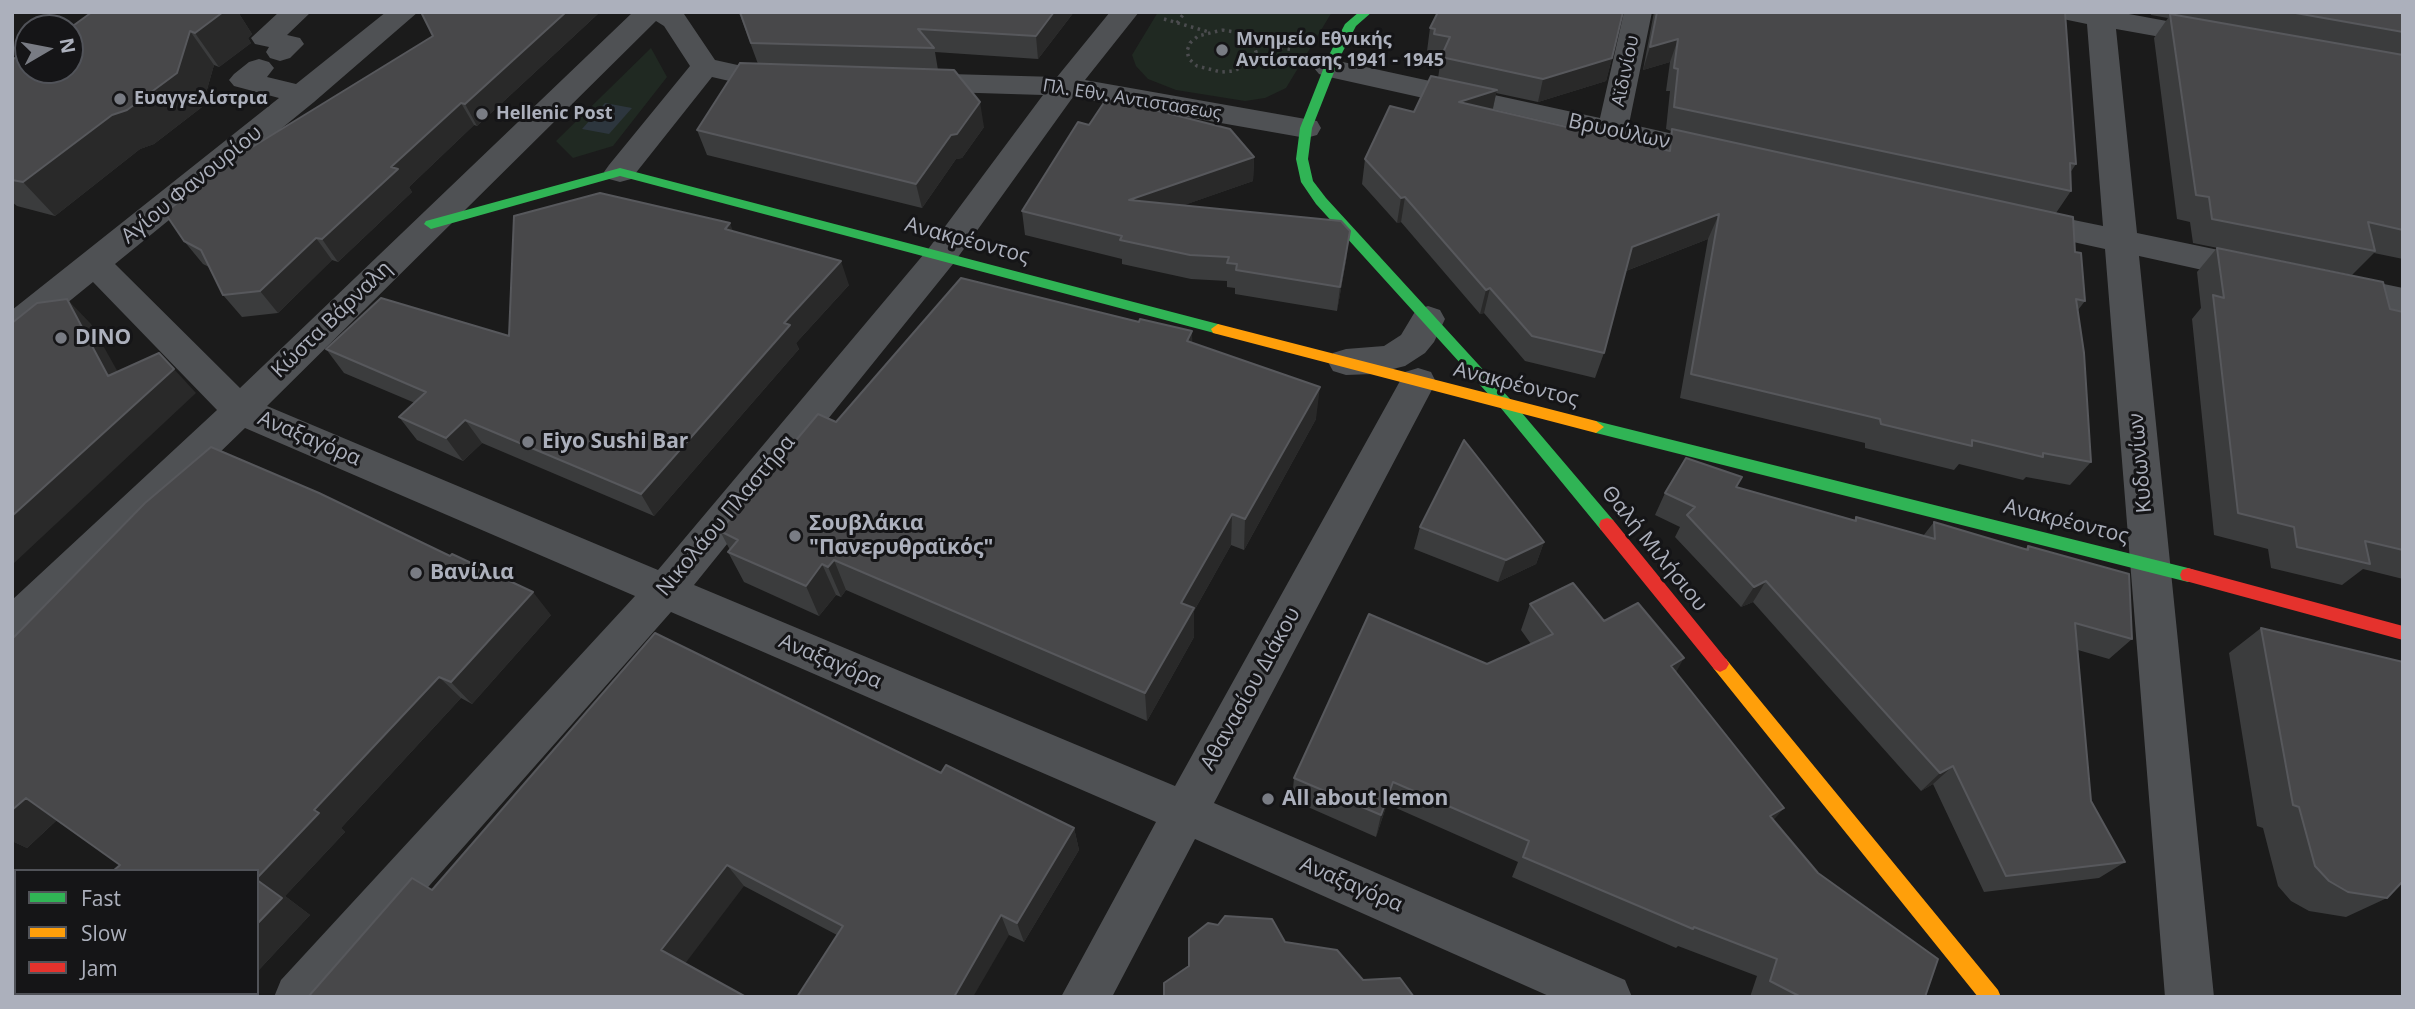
<!DOCTYPE html>
<html>
<head>
<meta charset="utf-8">
<style>
  body { margin:0 }
  #map { position:relative; width:2415px; height:1009px; overflow:hidden; background:#1b1b1b; font-family:"Open Sans",sans-serif }
  canvas { display:block }
  .frame { position:absolute; inset:0; border:14px solid #acb0bc; pointer-events:none }
  .legend { position:absolute; left:14px; top:869px; width:245px; height:126px; box-sizing:border-box; background:#151517; border:2px solid #515359; margin:0; padding:9px 12px; list-style:none; font-size:21px; color:#acb0bc }
  .legend li { display:flex; align-items:center; gap:14px; height:35px }
  .legend b { width:35px; border:2px solid #515359 }
  .north { position:absolute; left:14px; top:14px; width:70px; height:70px; box-sizing:border-box; background:#151517; border:2px solid #515359; border-radius:50%; rotate:80deg; font-size:19px; font-weight:700; line-height:28px; text-align:center; color:#acb0bc }
  .north::after { content:''; display:block; margin:auto; width:24px; height:32px; background:#797c84; clip-path:polygon(50% 0,100% 100%,50% 72%,0 100%) }
</style>
</head>
<body>
<div id="map">
<canvas width="2415" height="1009"></canvas>
<div class="frame"></div>
<ul class="legend">
<li><b style="height:9px;background:#30b455"></b>Fast</li>
<li><b style="height:9px;background:#ff9f0a"></b>Slow</li>
<li><b style="height:9px;background:#e5322d"></b>Jam</li>
</ul>
<div class="north">N</div>
</div>
<script>
const c = document.querySelector('canvas').getContext('2d');
c.lineJoin = 'round';
function paint(path, color) { c.fillStyle = color; c.fill(path, 'evenodd'); }
const toPath = rows => new Path2D(rows.map(r => 'M' + r).join(''));
function stroke(path, color, width, dash) { c.strokeStyle = color; c.lineWidth = width; c.lineCap = dash ? 'butt' : 'round'; c.setLineDash(dash || []); c.stroke(path); }
function drawText(font, color, halo, rows, align = 'center') {
  c.font = font + ' "Open Sans",sans-serif'; c.lineWidth = 6; c.setLineDash([]); c.textBaseline = 'middle'; c.strokeStyle = halo; c.fillStyle = color; for (const [text, x, y, turn = 0] of rows) {
    c.save(); c.translate(x, y); c.rotate((+turn || 0) * Math.PI / 180); c.textAlign = isNaN(turn) ? turn : align; if (halo) c.strokeText(text, 0, 0); c.fillText(text, 0, 0); c.restore();
  }
}
paint(toPath([
  [1158,12,1332,12,1286,88,1265,98,1245,101,1176,90,1148,79,1136,66,1132,55],
  [651,48,667,77,613,146,573,158,556,141]
]), '#202922');
paint(toPath([
  [605,103,632,108,609,134,582,129]
]), '#2d363e');
stroke(toPath([
  [1164,19,1209,32],
  [1177,23,1185,12],
  [1222,30,1235,32,1253,43,1256,52,1254,60,1234,71,1221,72,1197,66,1189,59,1187,51,1190,43,1198,36,1222,30],
  [1253,43,1294,50]
]), '#4b4c4f', 3.5, [2.5, 4.5]);
paint(toPath([
  [279,12,311,12,287,35,300,38,304,44,290,58,280,61,270,58,266,52,269,47,255,44,251,38,279,12],
  [386,12,418,12,314,102,115,264,240,388,633,12,684,14,715,60,751,68,796,72,801,78,796,84,786,87,751,86,712,77,631,179,620,182,609,179,604,172,609,165,690,66,664,26,656,21,267,406,658,570,929,248,1043,95,913,91,903,88,898,82,903,76,913,73,1057,77,1110,12,1139,12,1085,80,1317,121,1321,128,1317,135,1306,138,1073,97,953,264,694,585,1175,786,1405,372,1418,368,1431,372,1436,382,1214,803,1625,980,1632,997,1551,997,1195,839,1112,997,1061,997,1156,822,671,612,331,997,274,997,281,980,635,596,245,428,27,639,12,644,12,600,217,410,93,282,24,338,12,342,12,310,279,98,234,86,229,80,234,74,249,62,259,59,269,62,274,68,267,77,296,84,386,12],
  [1624,12,1652,12,1629,124,1731,147,1735,154,1731,161,1720,164,1329,77,1319,74,1314,68,1319,62,1329,59,1600,118,1624,12],
  [2054,12,2118,12,2221,31,2225,37,2221,43,2211,46,2116,29,2137,233,2257,258,2269,262,2274,270,2269,278,2257,282,2139,256,2214,997,2165,997,2105,249,2014,229,2009,221,2014,213,2025,210,2103,226,2087,24,2058,18,2054,12],
  [2336,274,2403,288,2403,312,2324,294,2319,286,2324,278,2336,274],
  [1428,306,1440,310,1445,319,1434,342,1425,353,1405,366,1373,374,1346,375,1333,371,1328,362,1333,353,1346,349,1384,346,1401,335,1416,310,1428,306]
]), '#4f5154');
paint(toPath([
  [1359,12,1372,12,1356,26,1340,57,1312,128,1308,159,1313,181,1326,198,1510,399,1613,520,1615,525,1613,530,1601,530,1500,407,1316,204,1301,182,1296,159,1300,128,1328,57,1345,24,1359,12],
  [620,168,1218,324,1225,329,1218,334,620,176,431,229,424,224,426,221,620,168],
  [1596,421,2188,568,2194,570,2196,575,2194,580,2188,582,1596,433,1588,427,1596,421],
  [12,949,16,951,16,972,12,970,12,949],
  [46,993,69,993,71,997,48,997,46,993]
]), '#30b455');
paint(toPath([
  [1218,324,1596,421,1604,427,1596,433,1213,333,1211,329,1218,324],
  [1720,656,1726,659,1998,990,2001,997,1978,997,1714,669,1711,664,1714,659,1720,656]
]), '#ff9f0a');
paint(toPath([
  [1607,518,1613,520,1726,659,1729,664,1726,669,1720,672,1714,669,1601,530,1599,525,1601,520,1607,518],
  [2188,568,2403,626,2403,640,2182,580,2180,575,2182,570,2188,568]
]), '#e5322d');
paint(toPath([
  [92,12,238,12,252,34,248,38,251,43,219,67,214,65,202,107,154,144,140,149,55,216,17,206,12,202,12,60,28,70],
  [421,12,600,12,477,126,474,125,409,187,412,192,338,262,332,260,278,313,242,317,223,295,209,267,203,264,184,241,433,36],
  [737,12,1074,12,1038,59,935,52,938,70,984,127,962,158,956,159,922,208,707,155,697,130,758,64,740,15],
  [1654,12,2065,12,2076,164,2070,173,2071,191,2056,213,2075,252,2085,301,2078,310,2091,462,2070,485,2026,477,2023,480,1959,464,1954,470,1865,448,1865,443,1680,398,1708,239,1626,271,1604,353,1595,378,1525,361,1484,313,1480,314,1401,222,1397,223,1362,184,1365,159,1414,112,1438,78,1441,59,1430,57,1431,51,1427,51,1430,28,1612,58,1606,81,1538,102,1496,93,1493,109,1665,149,1671,131,1666,129,1670,91,1666,91,1670,62,1643,70],
  [2150,12,2403,12,2403,259,2374,253,2352,275,2193,243,2190,222,2177,219,2154,38,2168,18,2151,15],
  [1254,157,1253,181,1184,205,1347,255,1337,311,1235,294,1235,288,1227,287,1227,281,1191,279,1122,264,1122,259,1025,235,1022,211],
  [733,231,849,285,796,343,799,349,654,516,482,443,463,461,417,440,399,417,415,403,344,373,326,349,509,336],
  [2217,248,2390,309,2403,312,2403,579,2363,569,2342,585,2271,568,2268,549,2214,535,2192,319,2201,308,2197,272],
  [1192,343,1316,419,1244,550,1231,545,1194,611,1194,637,1147,721,846,590,841,597,836,595,819,616,744,582,728,552,730,550,720,531,836,422],
  [1736,487,1854,520,1856,517,1923,536,1934,522,2025,549,2028,546,2132,639,2109,659,2078,650,2091,801,2125,862,2099,878,1984,892,1933,784,1921,791,1753,602,1741,607,1675,537,1680,527,1655,515,1665,493],
  [1420,527,1544,542,1536,564,1498,582,1414,549],
  [1530,604,1604,621,1676,672,1784,808,1773,820,1925,997,1750,997,1757,976,1678,946,1676,948,1512,877,1518,862,1387,804,1376,837,1292,800,1294,778,1487,664,1531,644,1521,630],
  [551,615,472,704,461,698,341,828,345,832,285,896,310,915,257,972,257,871,120,865,57,820,27,848,12,841,12,639],
  [2261,628,2387,898,2346,917,2309,911,2291,901,2278,886,2263,828,2257,826,2229,653],
  [941,773,1074,828,1079,850,1024,942,1009,935,837,935,744,886,432,890]
]), '#3b3c3d');
paint(toPath([
  [223,12,238,12,252,34,248,38,251,43,219,67,195,33],
  [566,12,600,12,477,126,465,104],
  [1054,12,1074,12,1038,59,1036,36],
  [190,31,214,65,202,107,154,144,140,149,55,216,23,182],
  [1678,39,1670,62,1643,70,1650,47],
  [1612,58,1606,81,1538,102,1543,79],
  [1497,90,1491,116,1459,102],
  [980,102,984,127,962,158,956,159,922,208,916,184,951,135],
  [461,103,474,125,409,187,412,192,338,262,322,239,391,167],
  [1254,157,1253,181,1130,224,1129,200],
  [1405,197,1401,222,1397,223,1401,198],
  [1719,214,1708,239,1623,272,1632,247],
  [730,223,739,248,725,229],
  [1350,231,1347,255,1337,311,1340,287],
  [316,238,332,260,278,313,260,291],
  [841,261,849,285,796,343,799,349,654,516,641,494,784,323],
  [1490,288,1484,313,1480,314,1486,290],
  [67,299,91,324,133,399,108,376],
  [1192,331,1193,365,1187,341],
  [174,369,196,393,12,565,12,516],
  [1320,387,1316,419,1244,550,1245,519],
  [465,420,482,443,463,461,446,438],
  [1232,514,1231,545,1194,611,1194,637,1147,721,1145,693,1181,603],
  [1544,542,1536,564,1498,582,1506,560],
  [834,560,846,590,841,597,828,567],
  [822,564,836,595,819,616,806,586],
  [1766,581,1753,602,1741,607,1754,587],
  [533,592,551,615,472,704,451,682],
  [1684,658,1670,683,1671,666],
  [439,677,461,698,341,828,345,832,285,896,310,915,257,972,257,878,314,810],
  [1953,766,1933,784,1921,791,1940,773],
  [1393,782,1387,804,1376,837,1381,815],
  [26,798,60,817,27,848,12,841,12,810],
  [1784,808,1765,829,1770,816],
  [1074,828,1079,850,1024,942,1017,923],
  [727,865,744,886,681,969,661,950],
  [1001,915,1009,935,973,997,954,997],
  [223,993,237,993,234,997,230,997]
]), '#292929');
const building = toPath([
  [92,12,223,12,195,33,190,31,177,73,127,110,112,115,23,182,12,180,12,60,28,49,28,70,70,70,70,28,92,12],
  [421,12,566,12,465,104,461,103,391,167,398,169,322,239,316,238,260,291,223,295,201,250,184,241,165,213,223,165,433,36,421,12],
  [740,12,1054,12,1036,36,918,29,934,48,751,43,740,12],
  [1438,12,1623,12,1612,58,1543,79,1441,57,1450,37,1434,34,1435,29,1430,28,1438,12],
  [1657,12,2065,12,2076,164,2070,163,2071,191,1674,107,1678,69,1674,68,1678,39,1650,47,1657,12],
  [2290,12,2403,12,2403,32,2290,12],
  [2170,14,2403,55,2403,230,2368,222,2375,251,2212,219,2209,197,2196,195,2170,14],
  [740,63,954,70,980,102,957,134,951,135,916,184,697,130,740,63],
  [1431,76,1497,90,1459,102,1670,151,1672,129,2073,217,2075,252,2081,253,2085,301,2076,299,2084,353,2091,462,2043,453,2043,457,1972,440,1972,446,1881,424,1880,419,1691,374,1719,214,1632,247,1604,353,1532,336,1490,288,1486,290,1405,197,1401,198,1365,159,1390,106,1414,112,1431,76],
  [1107,98,1230,129,1254,157,1129,200,1341,221,1350,231,1340,287,1236,270,1237,264,1227,263,1229,257,1190,255,1120,240,1122,236,1022,211,1078,122,1089,125,1107,98],
  [600,193,730,223,725,229,841,261,784,323,790,325,641,494,465,420,446,438,399,417,426,392,326,349,381,298,509,336,514,216,600,193],
  [2217,248,2383,282,2390,309,2403,312,2403,550,2365,541,2370,564,2297,547,2294,527,2238,513,2213,295,2224,298,2217,248],
  [961,278,1139,322,1140,319,1192,331,1187,341,1320,387,1245,519,1232,514,1181,603,1194,608,1145,693,834,560,828,567,822,564,806,586,728,552,738,540,720,531,818,414,836,422,961,278],
  [67,299,108,376,159,353,174,369,12,516,12,323,37,303,67,299],
  [1464,440,1544,542,1506,560,1420,527,1464,440],
  [211,447,319,493,450,556,452,554,533,592,451,682,439,677,314,810,319,813,257,878,257,871,113,871,120,865,26,798,12,810,12,639,145,503,211,447],
  [1686,458,1742,477,1736,487,1856,521,1856,517,1935,539,1934,522,2028,550,2028,546,2129,574,2132,639,2075,623,2091,801,2125,862,2006,876,1953,766,1940,773,1766,581,1754,587,1687,515,1695,507,1665,493,1686,458],
  [1573,583,1604,621,1638,603,1684,658,1671,666,1784,808,1770,816,1818,873,1938,959,1925,997,1801,997,1770,981,1777,959,1694,927,1693,929,1523,857,1529,841,1393,782,1381,815,1294,778,1369,614,1487,664,1553,634,1530,604,1573,583],
  [2261,628,2403,662,2403,881,2387,898,2348,892,2329,881,2315,866,2299,807,2293,805,2261,628],
  [655,633,941,773,946,765,1074,828,1017,923,1001,915,954,997,797,997,843,926,727,865,661,950,746,997,308,997,412,878,432,890,655,633],
  [257,880,282,898,257,924,257,880],
  [1225,916,1272,919,1285,942,1337,950,1363,980,1400,978,1414,997,1164,997,1164,983,1189,966,1189,938,1208,923,1218,925,1225,916]
]);
paint(building, '#48484a');
stroke(building, '#57585c', 2);
for (const [x, y, r, color] of [
  [1222,50,7,"#797c84"],
  [120,99,7,"#797c84"],
  [482,114,7,"#797c84"],
  [61,338,7,"#797c84"],
  [528,442,7,"#797c84"],
  [795,536,7,"#797c84"],
  [416,573,7,"#797c84"],
  [1268,799,7,"#797c84"]
]) { const dot = new Path2D(); dot.arc(x, y, r, 0, 2 * Math.PI); c.fillStyle = color; c.fill(dot); stroke(dot, '#151517', 2.5); }
drawText('bold 18px', '#acb0bc', '#151517', [
  ["Μνημείο Εθνικής",1236,40],
  ["Αντίστασης 1941 - 1945",1236,61],
  ["Ευαγγελίστρια",134,99],
  ["Hellenic Post",496,114]
], 'left');
drawText('18px', '#acb0bc', '#151517', [
  ["Αϊδινίου",1626,71,-78],
  ["Πλ. Εθν. Αντιστασεως",1132,100,9]
]);
drawText('21px', '#acb0bc', '#151517', [
  ["Βρυούλων",1619,132,12],
  ["Αγίου Φανουρίου",192,185,-39],
  ["Ανακρέοντος",967,241,15],
  ["Κώστα Βάρναλη",332,320,-44],
  ["Ανακρέοντος",1516,385,14],
  ["Αναξαγόρα",309,439,23],
  ["Κυδωνίων",2141,463,-95],
  ["Νικολάου Πλαστήρα",726,516,-50],
  ["Ανακρέοντος",2066,522,14],
  ["Θαλή Μιλήσιου",1654,549,51],
  ["Αναξαγόρα",830,662,23],
  ["Αθανασίου Διάκου",1251,689,-61],
  ["Αναξαγόρα",1351,885,23]
]);
drawText('bold 21px', '#acb0bc', '#151517', [
  ["DINO",75,338],
  ["Eiyo Sushi Bar",542,442],
  ["Σουβλάκια",809,524],
  ["\"Πανερυθραϊκός\"",809,548],
  ["Βανίλια",430,573],
  ["All about lemon",1282,799]
], 'left');
</script>
</body>
</html>
